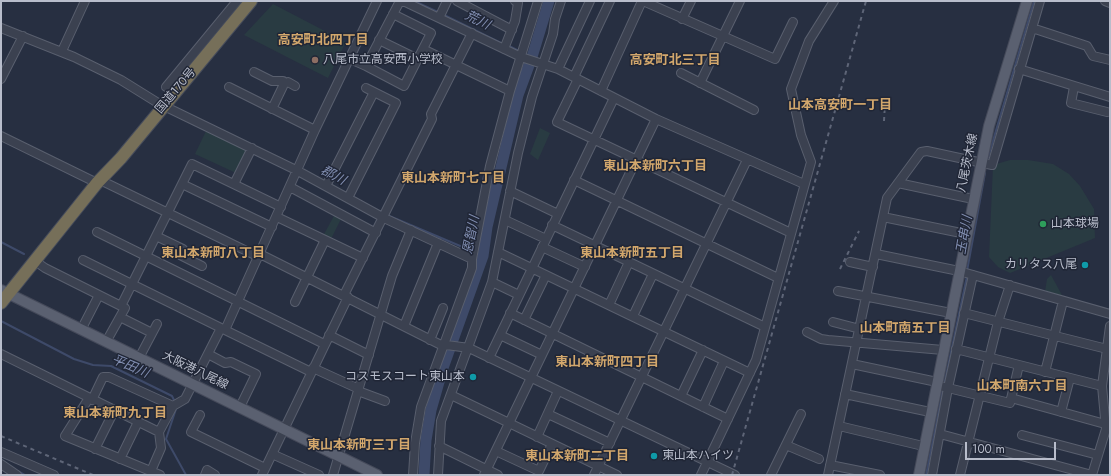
<!DOCTYPE html>
<html>
<head>
<meta charset="utf-8">
<style>
  body { margin:0 }
  #map { position:relative; width:1111px; height:476px; overflow:hidden; background:#272f41; font-family:Jost,sans-serif }
  canvas { display:block }
  .frame { position:absolute; inset:0; border:2px solid #b8bdcb; pointer-events:none }
  .scale { position:absolute; left:965px; top:442px; width:91px; height:18px; box-sizing:border-box; border:2px solid #b8bdcb; border-top:0; padding-left:5px; font-size:12px; line-height:14px; white-space:nowrap; color:#b8bdcb; -webkit-text-stroke:3px #202636; paint-order:stroke }
</style>
</head>
<body>
<div id="map">
<canvas width="1111" height="476"></canvas>
<div class="frame"></div>
<div class="scale">100 m</div>
</div>
<script>
const c = document.querySelector('canvas').getContext('2d');
c.lineJoin = 'round';
function paint(path, color) { c.fillStyle = color; c.fill(path, 'evenodd'); }
const toPath = rows => new Path2D(rows.map(r => 'M' + r).join(''));
function stroke(path, color, width, dash) { c.strokeStyle = color; c.lineWidth = width; c.lineCap = dash ? 'butt' : 'round'; c.setLineDash(dash || []); c.stroke(path); }
function drawText(font, color, halo, rows, align = 'center') {
  c.font = font + ' Jost,"Noto Sans JP",sans-serif'; c.lineWidth = 3; c.setLineDash([]); c.textBaseline = 'middle'; c.strokeStyle = halo; c.fillStyle = color; for (const [text, x, y, turn = 0] of rows) {
    c.save(); c.translate(x, y); c.rotate((+turn || 0) * Math.PI / 180); c.textAlign = isNaN(turn) ? turn : align; if (halo) c.strokeText(text, 0, 0); c.fillText(text, 0, 0); c.restore();
  }
}
paint(toPath([
  [273,4,346,42,328,78,244,35],
  [540,128,550,133,538,160,530,154],
  [206,131,244,148,246,153,236,173,195,154],
  [1010,160,1028,160,1053,164,1069,174,1080,186,1094,209,1095,238,1010,273,998,267,989,257,993,165],
  [335,214,342,217,331,239,323,236],
  [1051,275,1063,297,1045,292,1047,279]
]), '#293b42');
stroke(toPath([
  [414,1,440,13],
  [444,15,503,44],
  [507,45,519,51],
  [987,161,1034,1],
  [387,215,472,251],
  [1,242,24,254],
  [476,253,483,256],
  [967,271,985,173],
  [1,321,74,359,93,365,111,366,172,396,175,402],
  [944,385,967,276],
  [177,406,166,439,186,475],
  [418,437,426,440],
  [18,471,25,475],
  [926,475,943,389]
]), '#3e4a69', 2);
stroke(toPath([
  [424,475,426,440,431,410,443,368,483,256,487,227,518,95,532,57,549,1]
]), '#3e4a69', 11);
const minor = toPath([
  [403,1,521,57,558,69,656,119,804,184],
  [457,1,512,30],
  [643,1,775,59,793,22],
  [1105,1,1110,3],
  [439,18,447,1],
  [682,19,691,1],
  [1,28,74,57,121,80,158,103],
  [1032,28,1087,46,1093,56,1110,60],
  [379,40,418,59],
  [423,49,510,91],
  [504,49,515,21,518,3,515,1],
  [62,51,85,1],
  [350,59,366,66,400,1],
  [366,66,404,86,431,33,393,14],
  [558,69,590,1],
  [1019,69,1110,97],
  [254,72,272,81,283,81,284,84,272,109],
  [681,73,754,110],
  [574,77,610,1],
  [1,79,23,36],
  [578,79,557,122,791,233],
  [700,83,740,1],
  [284,84,288,82,295,86],
  [166,87,237,1],
  [229,87,315,130],
  [1074,87,1071,103,1107,112],
  [601,91,642,1],
  [164,106,298,171,384,218,472,259],
  [1,136,97,183],
  [100,180,259,257],
  [574,180,778,278],
  [898,183,973,199],
  [182,184,272,227],
  [234,184,252,148],
  [326,186,374,92],
  [290,187,376,233],
  [510,191,558,214],
  [348,198,396,103,366,88],
  [277,217,363,258],
  [883,217,966,234],
  [505,220,546,239],
  [552,225,765,327],
  [97,232,324,344],
  [156,236,183,249,180,255,202,266],
  [542,247,585,267],
  [498,252,750,373],
  [260,254,439,344,469,348,735,475],
  [876,254,959,271,1110,314],
  [83,260,221,328],
  [35,261,45,268,125,308,106,342],
  [850,262,873,267],
  [492,282,519,295],
  [838,291,951,313],
  [344,295,432,119,431,114,472,33],
  [295,302,325,240],
  [609,305,629,262],
  [121,306,192,164,281,207],
  [510,313,728,419],
  [964,313,1107,349],
  [633,316,653,274],
  [120,317,152,333],
  [524,320,546,275],
  [833,322,860,329],
  [404,326,438,243],
  [81,330,99,295],
  [225,330,311,372],
  [807,332,821,339,828,340,943,350],
  [329,335,369,355],
  [500,335,542,355],
  [430,340,443,308],
  [956,349,1102,386],
  [1,354,159,432],
  [208,354,225,363,231,362,256,374,240,407],
  [139,358,157,324],
  [489,358,614,98],
  [852,364,937,382],
  [313,368,359,389],
  [1045,372,1063,301],
  [944,387,1010,403,1019,365],
  [358,391,385,401],
  [845,394,930,412],
  [451,395,617,475],
  [681,396,703,350],
  [89,398,65,436,160,475],
  [1011,398,1105,424],
  [92,400,103,377,109,377,173,406],
  [703,407,724,361],
  [1061,412,1070,378],
  [548,414,610,443],
  [200,415,191,432,265,468],
  [839,426,923,446],
  [940,434,1092,475],
  [1022,435,1098,455],
  [537,437,558,391],
  [786,445,819,459],
  [439,446,498,475],
  [95,449,114,411],
  [496,451,539,471,552,444],
  [1,452,54,475],
  [272,454,319,475],
  [120,459,138,422],
  [1,464,17,475],
  [830,465,880,475],
  [151,471,161,448,159,432,173,406,185,399,221,328,225,330,315,130,377,1],
  [205,475,207,470,215,475],
  [262,475,348,297],
  [333,475,392,276,411,230],
  [413,475,415,443,421,407,472,268,472,259,490,166,510,91,538,1],
  [438,475,441,421,492,282,518,153,532,97,553,34,555,19,561,1],
  [484,475,656,119],
  [594,475,747,160],
  [701,475,756,360,811,162,801,135,791,89,809,41,834,1],
  [771,475,801,414],
  [828,475,887,198,921,152,927,151,992,165,1040,1],
  [932,475,948,388,973,275],
  [960,475,998,322,1010,285],
  [1092,475,1106,429,1102,386,1110,326]
]);
const major = toPath([
  [1,290,377,475],
  [919,475,989,126,1027,1]
]);
const highway = toPath([
  [1,303,97,183,121,158,251,1]
]);
stroke(minor, '#595f6e', 10);
stroke(major, '#454a5a', 12);
stroke(highway, '#464c5b', 14);
stroke(minor, '#3b4150', 8);
stroke(major, '#5a6070', 10);
stroke(highway, '#766f59', 12);
stroke(toPath([
  [884,121,885,103],
  [840,269,859,231],
  [1,436,93,475],
  [732,475,866,1]
]), '#5e6577', 2, [4, 4]);
for (const [x, y, r, color] of [
  [315,60,4,"#8d6e63"],
  [1043,224,4,"#2e9e5b"],
  [1085,265,4,"#0f9aa8"],
  [473,377,4,"#0f9aa8"],
  [654,456,4,"#0f9aa8"]
]) { const dot = new Path2D(); dot.arc(x, y, r, 0, 2 * Math.PI); c.fillStyle = color; c.fill(dot); stroke(dot, '#202636', 1.5); }
drawText('12px', '#b8bdcb', '#202636', [
  ["八尾市立高安西小学校",323,60],
  ["山本球場",1051,224],
  ["カリタス八尾",1077,265,"right"],
  ["コスモスコート東山本",465,377,"right"],
  ["東山本ハイツ",662,456]
], 'left');
drawText('12px', '#b8bdcb', '#202636', [
  ["国道170号",176,91,-50],
  ["八尾茨木線",968,163,-78],
  ["大阪港八尾線",195,371,26]
]);
drawText('italic 13px', '#818eb1', '#202636', [
  ["荒川",477,21,26],
  ["郡川",333,176,28],
  ["恩智川",472,235,-79],
  ["玉串川",965,235,-80],
  ["平田川",130,367,23]
]);
drawText('bold 13px', '#d2a76c', '#202636', [
  ["高安町北四丁目",323,41],
  ["高安町北三丁目",675,61],
  ["山本高安町一丁目",840,106],
  ["東山本新町六丁目",655,167],
  ["東山本新町七丁目",453,179],
  ["東山本新町八丁目",213,254],
  ["東山本新町五丁目",632,254],
  ["山本町南五丁目",905,329],
  ["東山本新町四丁目",607,363],
  ["山本町南六丁目",1022,387],
  ["東山本新町九丁目",115,414],
  ["東山本新町三丁目",359,446],
  ["東山本新町二丁目",577,457]
]);
</script>
</body>
</html>
